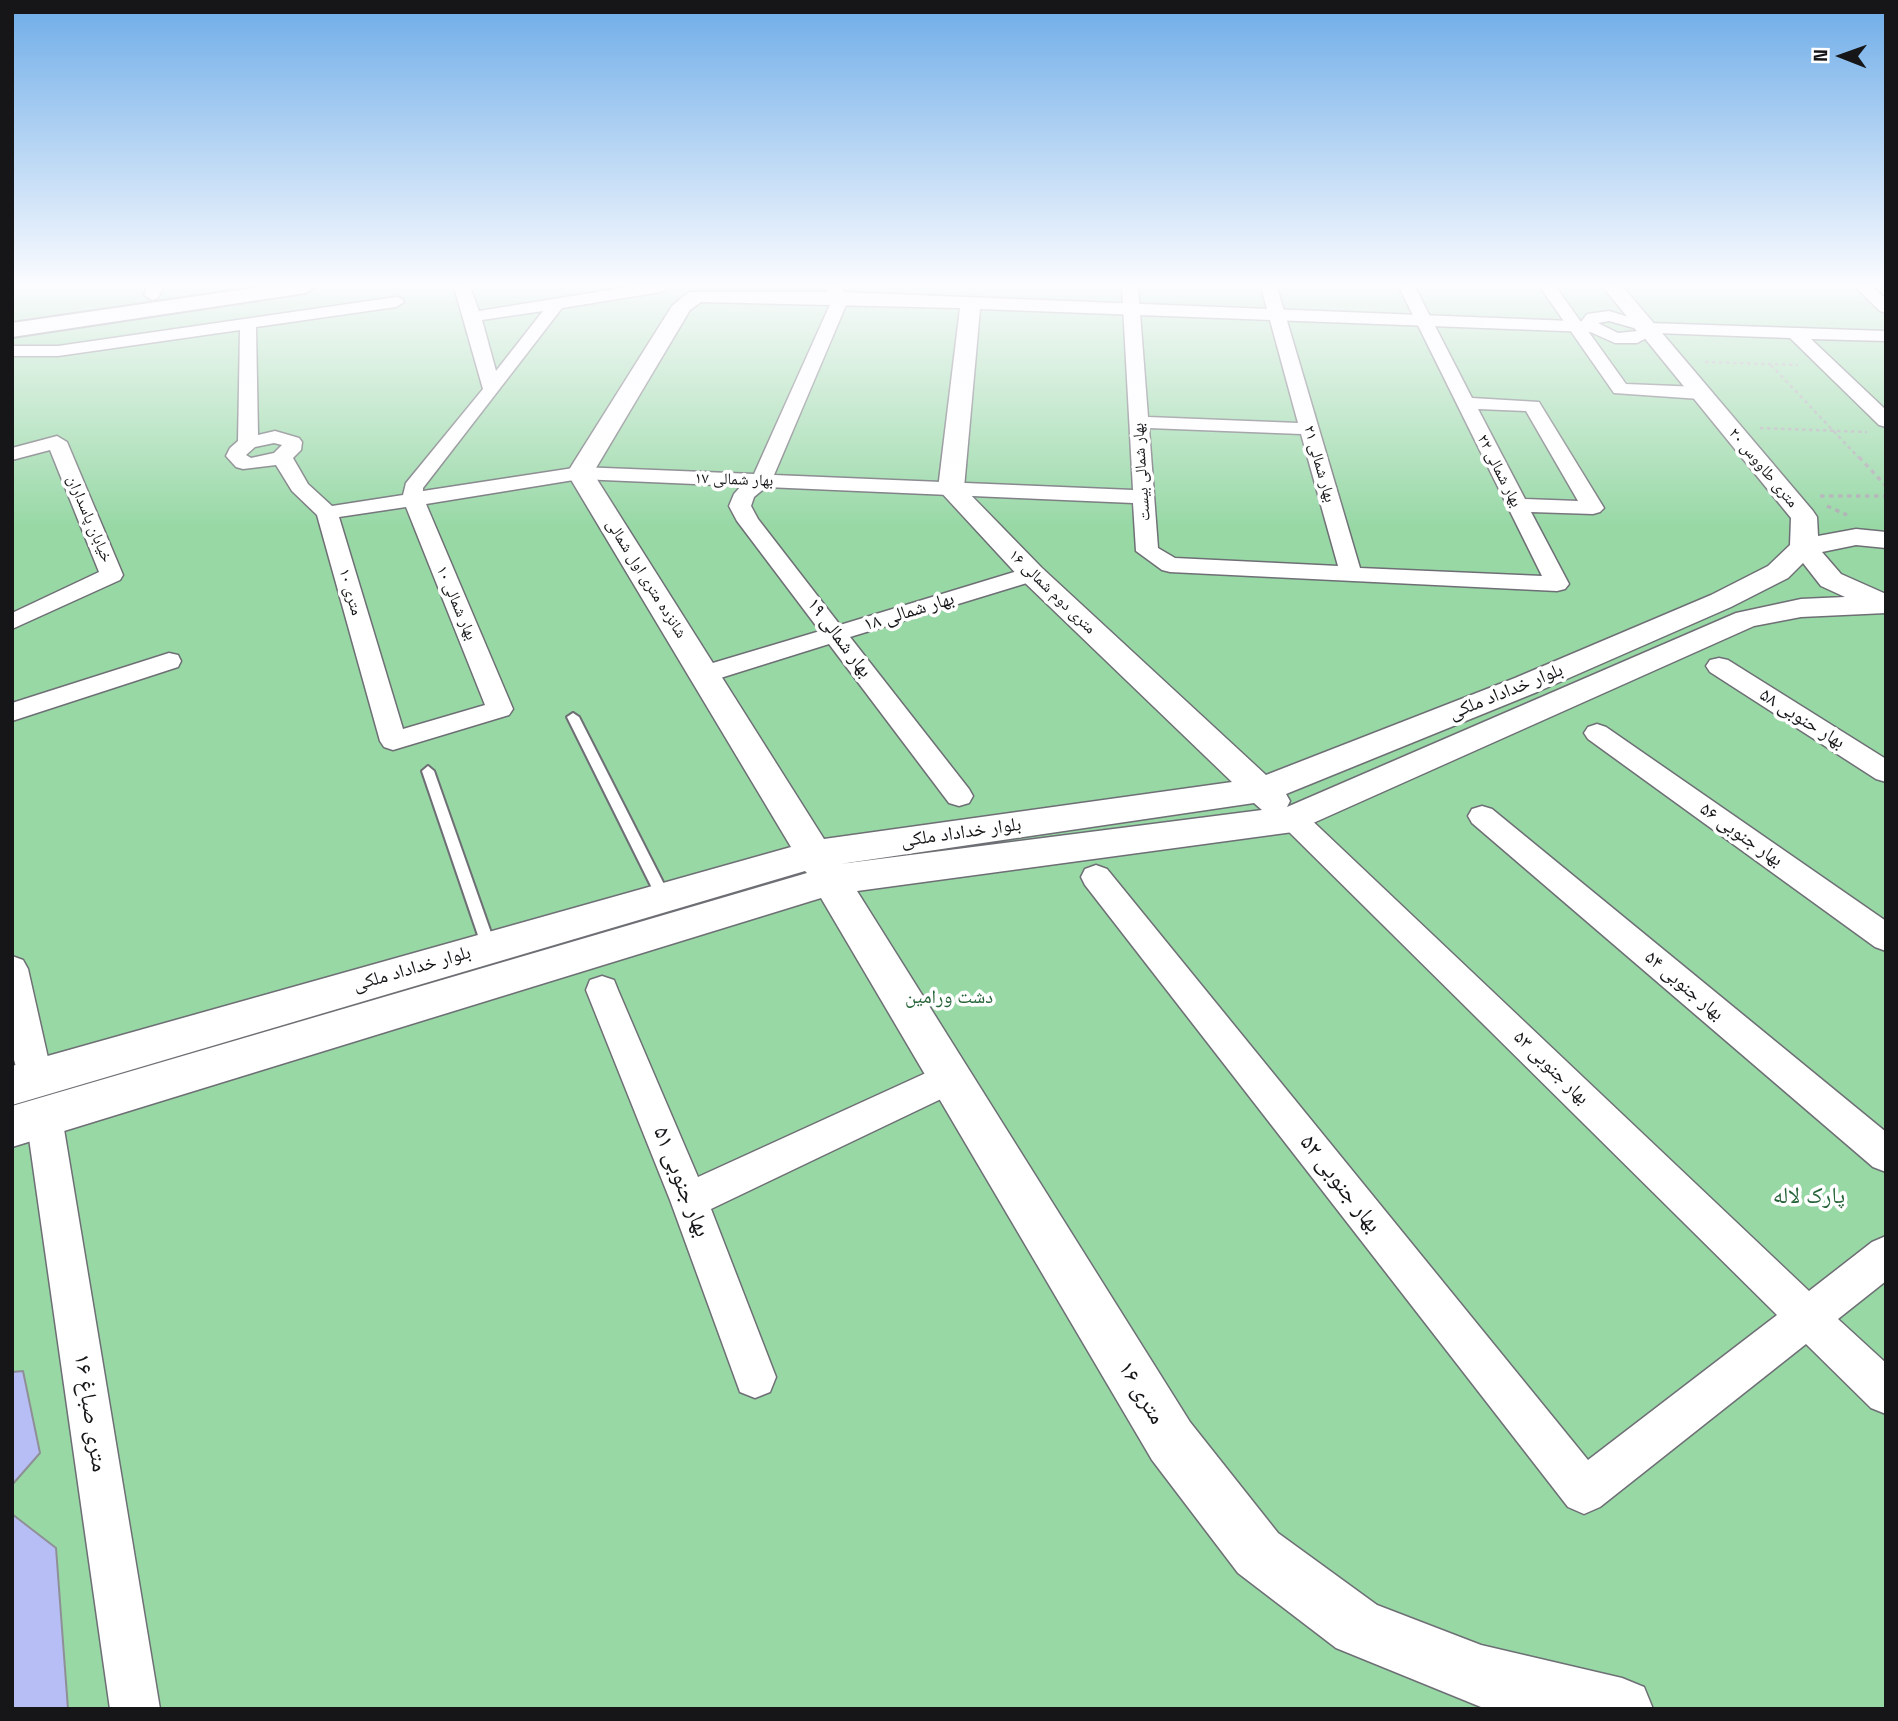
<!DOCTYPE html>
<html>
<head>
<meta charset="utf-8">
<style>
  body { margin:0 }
  #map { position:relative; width:1898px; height:1721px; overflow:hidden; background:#f8f9fe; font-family:"Space Grotesk",sans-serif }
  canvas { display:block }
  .frame { position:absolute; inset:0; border:14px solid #161619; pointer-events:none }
  .north { position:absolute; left:1807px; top:21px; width:70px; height:70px; -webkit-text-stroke:5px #fff; paint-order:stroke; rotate:271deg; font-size:19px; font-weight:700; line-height:28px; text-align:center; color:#161619 }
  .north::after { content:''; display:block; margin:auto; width:24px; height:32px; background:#161619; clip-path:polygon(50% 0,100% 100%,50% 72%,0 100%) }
</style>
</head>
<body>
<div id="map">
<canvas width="1898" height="1721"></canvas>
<div class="frame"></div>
<div class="north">N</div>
</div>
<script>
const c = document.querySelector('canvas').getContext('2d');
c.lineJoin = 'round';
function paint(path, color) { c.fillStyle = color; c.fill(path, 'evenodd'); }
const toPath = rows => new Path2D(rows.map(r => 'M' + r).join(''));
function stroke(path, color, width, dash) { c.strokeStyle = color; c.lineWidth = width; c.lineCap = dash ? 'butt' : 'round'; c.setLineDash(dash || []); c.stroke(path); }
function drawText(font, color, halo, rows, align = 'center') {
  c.font = font + ' "Space Grotesk","Noto Naskh Arabic",sans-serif'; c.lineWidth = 7; c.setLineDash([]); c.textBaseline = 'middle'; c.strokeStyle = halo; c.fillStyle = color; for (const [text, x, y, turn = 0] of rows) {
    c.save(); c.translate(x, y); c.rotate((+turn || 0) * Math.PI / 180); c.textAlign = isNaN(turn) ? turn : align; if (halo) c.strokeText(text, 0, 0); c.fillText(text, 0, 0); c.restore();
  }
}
paint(toPath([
  [12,287,1886,287,1886,1709,12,1709]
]), '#97d8a5');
const building = toPath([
  [23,1371,40,1453,12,1485,12,1372,23,1371],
  [12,1514,56,1548,68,1709,12,1709,12,1514]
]);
paint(building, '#b6bef5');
stroke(building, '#8f9096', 2);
const service = toPath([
  [573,713,579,717,670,896,668,900,658,900,656,896,567,717,573,713],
  [428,766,434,771,496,947,494,951,489,953,484,951,482,947,422,771,428,766]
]);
const minor = toPath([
  [147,287,163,287,158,298,152,300,144,295,147,287],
  [454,287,470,287,479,311,628,287,669,287,661,292,562,308,423,488,423,491,580,467,754,474,833,298,824,287,841,287,849,298,774,475,1133,490,1122,287,1138,287,1148,417,1298,423,1261,287,1277,287,1360,568,1542,576,1399,287,1415,287,1472,398,1539,402,1604,508,1600,512,1593,514,1531,512,1569,584,1565,589,1557,591,1170,572,1162,570,1136,551,1133,503,766,487,754,497,751,506,758,519,840,625,1024,569,1032,567,1040,569,1043,574,1040,579,850,637,969,789,973,796,969,803,959,806,949,803,829,644,714,680,705,682,696,680,692,674,696,668,820,631,737,521,729,506,734,494,741,486,580,479,426,504,513,709,509,715,393,750,384,747,380,741,317,515,292,491,276,465,243,469,236,467,226,456,230,448,238,441,240,330,58,356,12,356,12,346,58,346,396,297,402,299,404,302,396,307,256,327,258,435,275,431,299,438,302,442,301,450,293,458,308,484,332,506,403,495,406,483,483,389,454,287],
  [543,311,496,371,482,320,543,311],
  [1478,409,1526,411,1578,501,1525,499,1478,409],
  [1149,428,1301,434,1338,566,1175,558,1158,548,1149,428],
  [274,443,282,445,274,453,251,458,246,455,255,447,274,443],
  [406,507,485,705,403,729,339,517,406,507],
  [1540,287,1556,287,1581,322,1587,314,1609,311,1649,323,1886,331,1886,341,1811,339,1886,410,1886,427,1879,425,1790,338,1656,333,1637,343,1615,343,1588,331,1626,384,1700,387,1709,393,1700,399,1614,393,1540,287],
  [1609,321,1634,328,1637,331,1618,333,1598,323,1609,321],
  [1855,287,1873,287,1886,299,1886,313,1880,311,1855,287],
  [57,436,67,442,123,575,120,580,12,629,12,613,99,572,50,450,12,460,12,448,57,436],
  [169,653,178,655,181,661,178,667,12,721,12,703,169,653],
  [1719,658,1728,660,1886,759,1886,782,1876,779,1710,672,1706,666,1710,660,1719,658],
  [1597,724,1606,727,1886,921,1886,951,1875,947,1588,739,1584,733,1588,727,1597,724],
  [1482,806,1492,809,1886,1132,1886,1172,1873,1167,1472,823,1468,816,1472,809,1482,806],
  [1293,809,1303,812,1809,1291,1872,1242,1886,1236,1886,1281,1838,1319,1886,1363,1886,1414,1871,1408,1806,1344,1600,1507,1584,1514,1568,1507,1085,885,1081,877,1085,869,1096,865,1107,869,1588,1460,1777,1315,1283,826,1279,819,1283,812,1293,809],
  [12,956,23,960,28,969,53,1080,47,1091,35,1096,23,1091,12,1053,12,956],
  [602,976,614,980,618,990,698,1177,950,1062,962,1067,968,1078,962,1089,711,1209,776,1377,770,1392,755,1398,740,1392,670,1200,586,990,590,980,602,976],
  [44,1101,57,1105,62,1117,160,1709,110,1709,26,1117,31,1105,44,1101]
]);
const tertiary = toPath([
  [1603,287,1623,287,1813,511,1817,517,1818,536,1856,529,1886,532,1886,548,1856,545,1822,552,1841,574,1886,594,1886,613,1801,617,1754,626,1293,832,857,891,1190,1422,1278,1533,1377,1605,1481,1645,1622,1678,1644,1687,1653,1709,1481,1707,1336,1648,1238,1573,1152,1460,821,898,12,1147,12,1106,807,873,805,871,12,1105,12,1066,791,847,567,473,672,306,689,292,841,292,1597,322,1600,326,1597,330,1590,332,980,309,964,488,1042,568,1266,775,1515,678,1711,595,1768,566,1790,545,1791,518,1603,287],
  [701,302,960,308,938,489,1022,580,1232,782,824,839,593,473,690,310,701,302],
  [1803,563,1821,586,1845,597,1801,599,1736,613,1287,807,1290,801,1286,794,1537,692,1731,607,1788,578,1803,563],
  [1254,803,1262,810,840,864,1254,803]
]);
const primary = toPath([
  [260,287,315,287,305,293,12,337,12,323,260,287]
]);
stroke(service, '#6e6f75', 4);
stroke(minor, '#6e6f75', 3);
stroke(tertiary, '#6e6f75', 3);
stroke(primary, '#6e6f75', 4);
stroke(toPath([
  [1705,362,1798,365],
  [1771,365,1860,459],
  [1760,428,1867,432]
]), '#adaeb2', 2.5, [3.5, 3.5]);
stroke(toPath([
  [1859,457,1886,486],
  [1820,496,1886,496],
  [1827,506,1847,515]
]), '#adaeb2', 3.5, [4.5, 4.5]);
paint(service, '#fff');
paint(minor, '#fff');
paint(tertiary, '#fff');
paint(primary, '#fff');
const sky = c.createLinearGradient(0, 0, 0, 528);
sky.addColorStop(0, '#6dace8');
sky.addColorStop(0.54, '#fcfcff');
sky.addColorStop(1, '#fcfcff00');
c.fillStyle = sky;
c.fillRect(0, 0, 1898, 528);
drawText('16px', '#161619', '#fff', [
  ["بهار شمالی ۲۱",1319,464,74],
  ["۲۰ متری طاووس",1763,468,50],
  ["بهار شمالی ۲۲",1499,471,63],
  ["بهار شمالی بیست",1142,472,-94],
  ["بهار شمالی ۱۷",734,480,2],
  ["خیابان پاسداران",89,519,67],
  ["شانزده متری اول شمالی",646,579,58],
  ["۱۰ متری",350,592,74],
  ["۱۶ متری دوم شمالی",1052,592,44],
  ["بهار شمالی ۱۰",456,603,67]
]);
drawText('19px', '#161619', '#fff', [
  ["بهار شمالی ۱۸",909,612,-17],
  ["بهار شمالی ۱۹",839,638,53],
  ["بلوار خداداد ملکی",1506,692,-22],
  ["بهار حنوبی ۵۸",1802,719,32],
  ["بلوار خداداد ملکی",961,833,-8],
  ["بهار جنوبی ۵۶",1741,835,35],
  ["بلوار خداداد ملکی",412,969,-16],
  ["بهار جنوبی ۵۴",1684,986,40],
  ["بهار جنوبی ۵۳",1551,1068,44]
]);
drawText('19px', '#256338', '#fff', [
  ["دشت ورامین",949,998]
]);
drawText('23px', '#161619', '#fff', [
  ["بهار جنوبی ۵۱",681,1182,68],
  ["بهار جنوبی ۵۲",1340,1184,52],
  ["۱۶ متری",1141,1393,59],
  ["۱۶ متری صباغ",90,1413,81]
]);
drawText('23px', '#256338', '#fff', [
  ["پارک لاله",1809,1197]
]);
</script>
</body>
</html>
